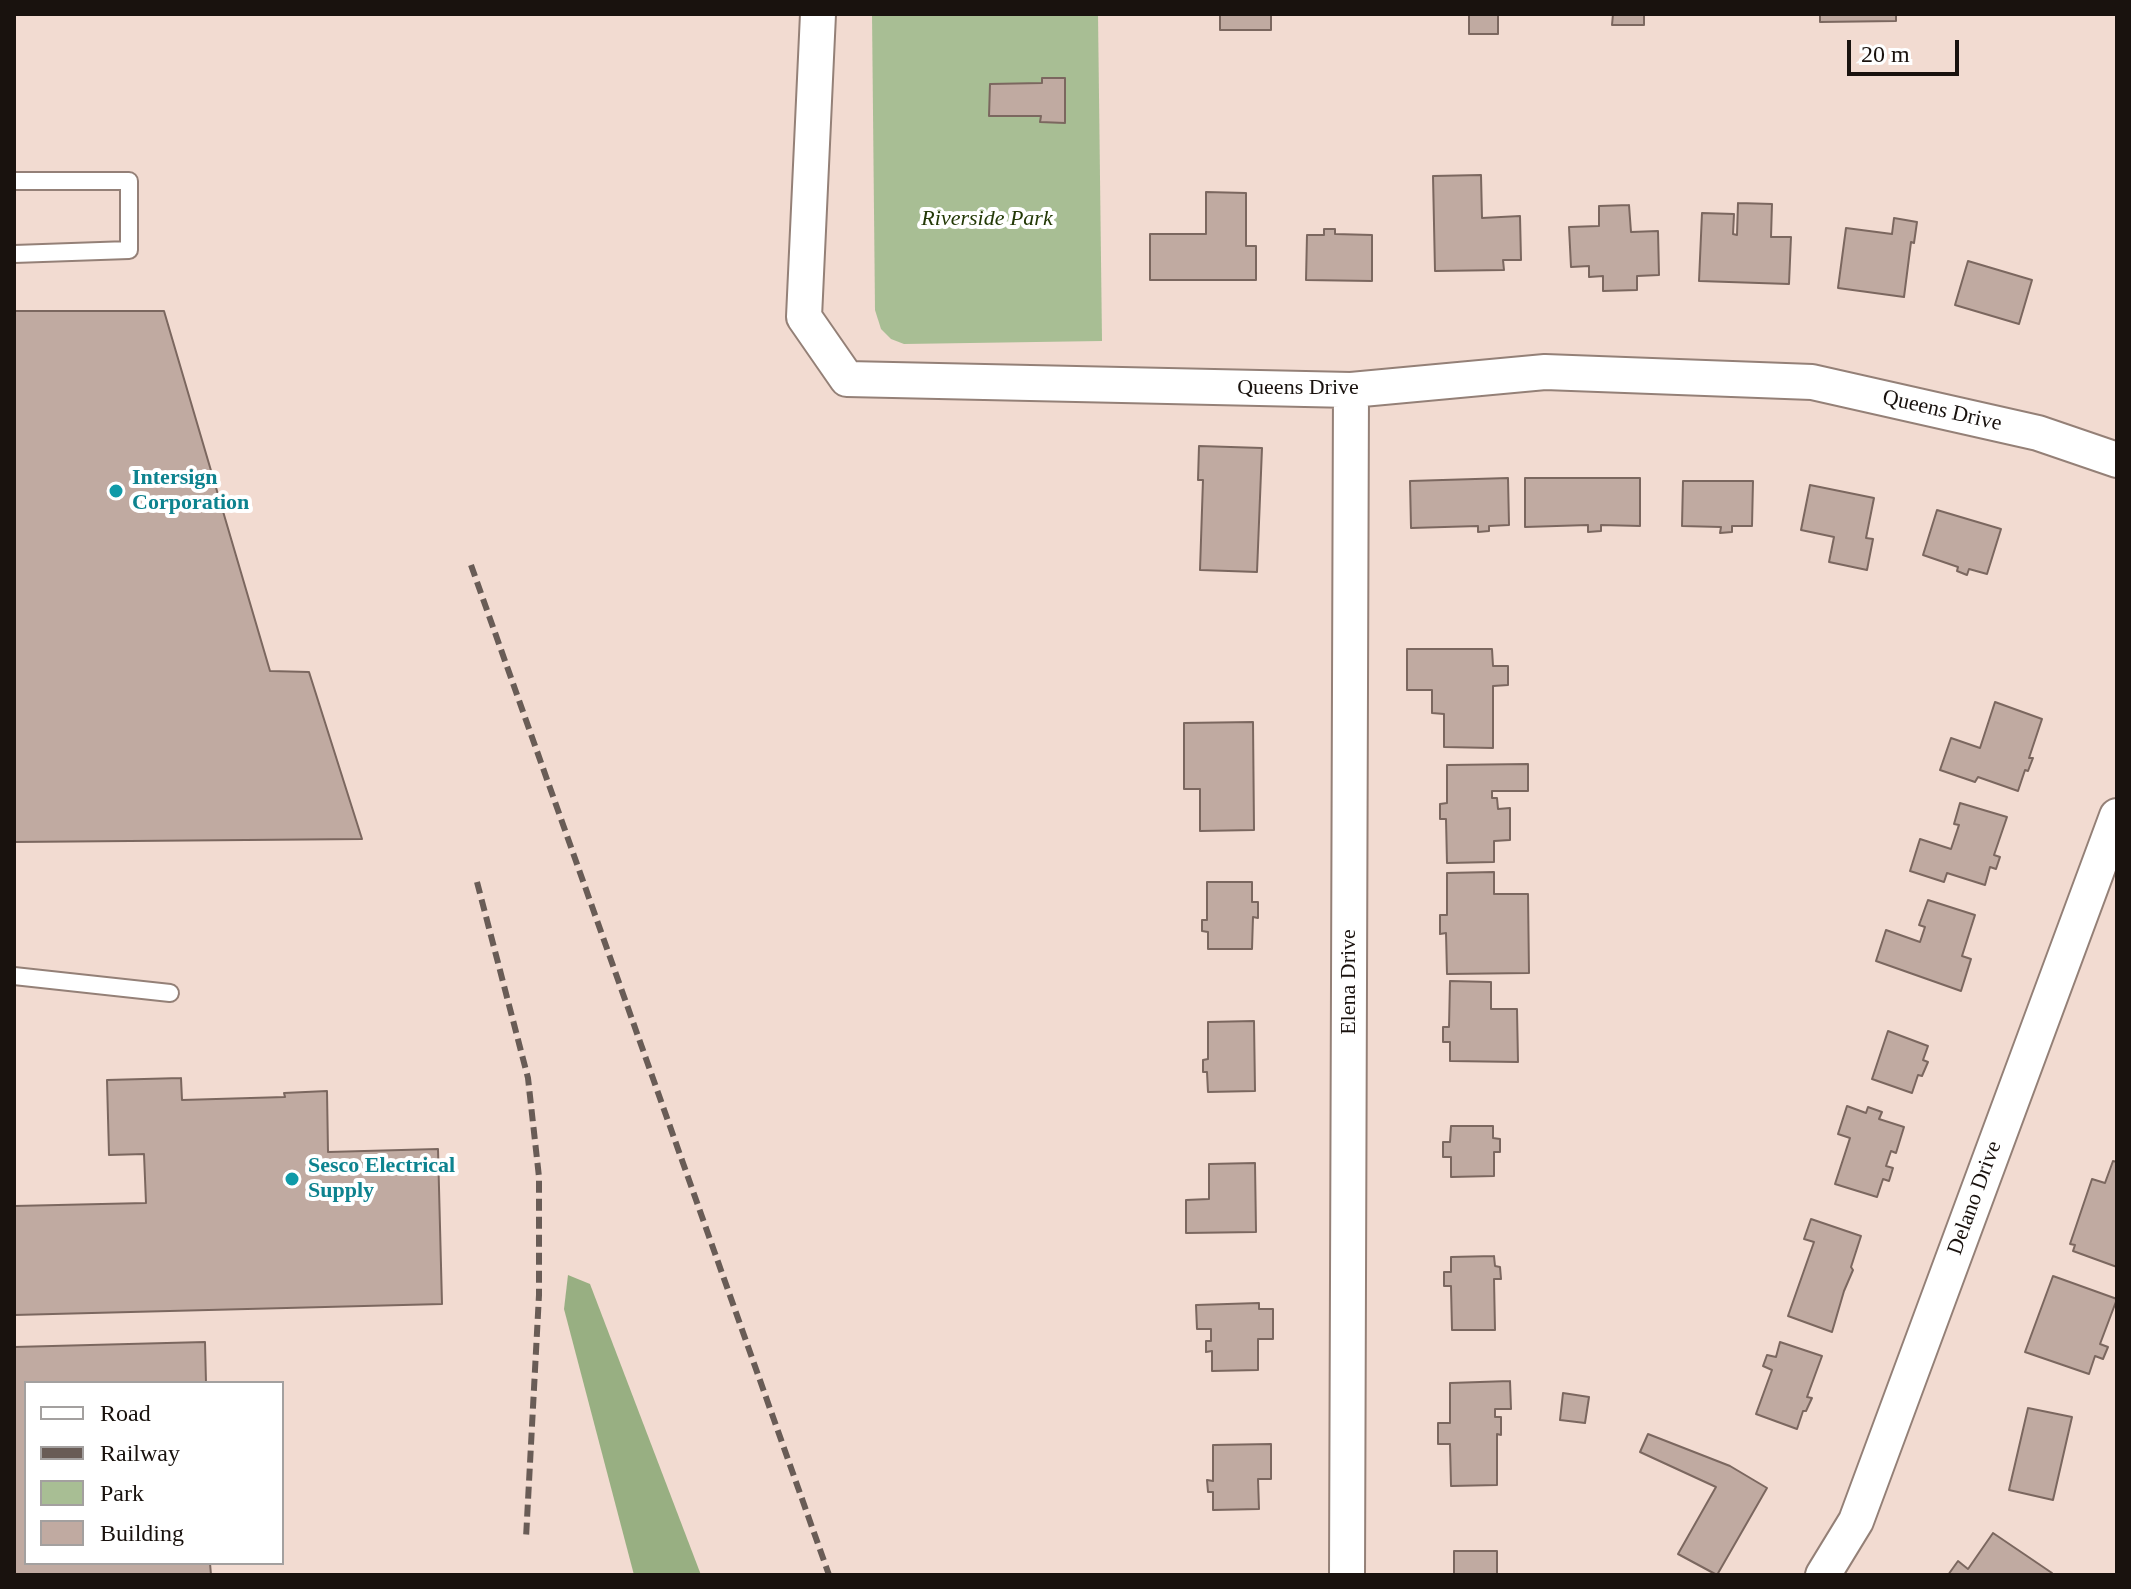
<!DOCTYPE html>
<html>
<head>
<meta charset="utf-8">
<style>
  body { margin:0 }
  #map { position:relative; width:2131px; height:1589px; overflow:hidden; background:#f2dbd1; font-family:"Times New Roman",serif }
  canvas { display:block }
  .frame { position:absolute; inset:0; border:16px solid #19120e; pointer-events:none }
  .legend { position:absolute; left:24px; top:1381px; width:260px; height:184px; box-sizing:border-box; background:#fff; border:2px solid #a3a09f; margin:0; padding:10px 14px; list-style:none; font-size:24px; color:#19120e }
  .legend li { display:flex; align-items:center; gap:16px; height:40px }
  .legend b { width:40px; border:2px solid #a3a09f }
  .scale { position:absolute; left:1847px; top:40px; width:112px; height:36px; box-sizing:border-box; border:4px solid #19120e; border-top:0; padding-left:10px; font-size:24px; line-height:28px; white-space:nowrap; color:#19120e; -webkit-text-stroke:6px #fff; paint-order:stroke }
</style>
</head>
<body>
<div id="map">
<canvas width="2131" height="1589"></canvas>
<div class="frame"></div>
<ul class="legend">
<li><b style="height:10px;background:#fff"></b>Road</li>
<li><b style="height:10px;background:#695c56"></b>Railway</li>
<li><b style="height:22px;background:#a8be94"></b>Park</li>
<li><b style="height:22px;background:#c0aaa1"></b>Building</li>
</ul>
<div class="scale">20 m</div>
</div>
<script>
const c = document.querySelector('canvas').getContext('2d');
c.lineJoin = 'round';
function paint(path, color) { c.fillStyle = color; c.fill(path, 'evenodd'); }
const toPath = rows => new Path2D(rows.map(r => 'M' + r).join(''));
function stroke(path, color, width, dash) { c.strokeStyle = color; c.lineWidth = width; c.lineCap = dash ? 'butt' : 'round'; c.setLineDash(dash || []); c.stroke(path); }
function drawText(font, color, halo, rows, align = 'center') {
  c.font = font + ' "Times New Roman",serif'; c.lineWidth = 8; c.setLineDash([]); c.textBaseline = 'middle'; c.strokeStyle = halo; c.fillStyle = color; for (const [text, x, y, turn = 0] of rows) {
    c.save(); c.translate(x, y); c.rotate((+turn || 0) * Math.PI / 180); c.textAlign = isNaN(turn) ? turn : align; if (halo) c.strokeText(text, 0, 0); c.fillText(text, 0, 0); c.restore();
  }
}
paint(toPath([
  [872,14,1098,14,1102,341,904,344,891,339,881,329,875,310]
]), '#a8be94');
paint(toPath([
  [568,1275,590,1284,701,1575,634,1575,564,1309]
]), '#98af82');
const building = toPath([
  [1220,14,1271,14,1271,30,1220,30,1220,14],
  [1469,14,1498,14,1498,34,1469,34,1469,14],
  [1613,14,1644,14,1644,25,1612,25,1613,14],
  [1820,14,1896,14,1896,21,1820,22,1820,14],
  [1042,78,1065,78,1065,123,1040,122,1041,116,989,116,990,84,1042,83,1042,78],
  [1481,175,1482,218,1520,216,1521,260,1503,260,1504,270,1435,271,1433,176,1481,175],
  [1206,192,1246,193,1246,246,1256,246,1256,280,1150,280,1150,234,1206,234,1206,192],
  [1738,203,1772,204,1771,237,1791,237,1789,284,1699,281,1702,213,1734,214,1733,234,1737,235,1738,203],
  [1629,205,1631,232,1658,231,1659,275,1637,276,1637,290,1603,291,1603,276,1589,277,1589,266,1571,267,1569,227,1599,226,1599,206,1629,205],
  [1894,218,1917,222,1914,243,1911,242,1904,297,1838,288,1846,228,1892,234,1894,218],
  [1324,229,1335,229,1335,234,1372,235,1372,281,1306,280,1307,235,1324,235,1324,229],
  [1968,261,2032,280,2019,324,1955,305,1968,261],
  [14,311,164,311,270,671,309,672,362,839,14,842,14,311],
  [1199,446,1262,448,1257,572,1200,570,1203,480,1198,480,1199,446],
  [1508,478,1509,525,1489,526,1489,531,1478,532,1478,526,1411,528,1410,481,1508,478],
  [1525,478,1640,478,1640,526,1601,525,1601,531,1588,532,1588,525,1525,527,1525,478],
  [1683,481,1753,481,1752,526,1732,526,1732,532,1720,533,1721,527,1682,526,1683,481],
  [1810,485,1874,498,1866,538,1873,539,1867,570,1829,562,1834,537,1801,530,1810,485],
  [1937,510,2001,529,1987,574,1969,569,1967,575,1957,571,1958,567,1923,555,1937,510],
  [1407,649,1492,649,1493,666,1508,666,1508,685,1493,686,1493,748,1444,747,1444,714,1432,713,1432,690,1407,690,1407,649],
  [1995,702,2042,719,2029,758,2033,758,2028,771,2025,770,2018,791,1978,777,1975,782,1940,770,1951,738,1980,748,1995,702],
  [1253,722,1254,830,1200,831,1200,789,1184,789,1184,723,1253,722],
  [1528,764,1528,791,1492,791,1492,798,1497,798,1498,809,1510,808,1510,840,1494,841,1494,862,1447,863,1446,819,1440,819,1440,804,1447,803,1447,765,1528,764],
  [1960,803,2007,817,1994,855,2000,857,1996,869,1990,867,1985,885,1947,873,1944,882,1910,871,1920,839,1951,849,1959,825,1954,824,1960,803],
  [1494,872,1494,894,1528,894,1529,973,1447,974,1446,933,1440,934,1440,915,1447,915,1447,873,1494,872],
  [1207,882,1252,882,1252,902,1258,902,1258,918,1253,917,1252,949,1208,949,1208,932,1202,931,1202,920,1207,920,1207,882],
  [1928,900,1975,915,1962,956,1971,959,1961,991,1876,961,1886,930,1920,942,1925,927,1919,925,1928,900],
  [1450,981,1491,982,1491,1009,1517,1009,1518,1062,1450,1061,1450,1042,1443,1042,1443,1027,1449,1027,1450,981],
  [1254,1021,1255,1091,1208,1092,1207,1072,1203,1072,1203,1060,1208,1059,1208,1022,1254,1021],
  [1888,1031,1928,1046,1923,1060,1928,1062,1922,1076,1918,1075,1912,1093,1872,1079,1888,1031],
  [181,1078,182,1100,285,1097,284,1093,327,1091,328,1152,438,1149,442,1304,14,1315,14,1206,146,1203,144,1154,109,1155,107,1080,181,1078],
  [1847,1106,1866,1113,1868,1107,1882,1112,1879,1119,1904,1127,1896,1153,1891,1151,1886,1166,1893,1168,1889,1181,1883,1179,1877,1197,1835,1184,1850,1138,1838,1134,1847,1106],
  [1451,1126,1493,1126,1493,1138,1500,1139,1500,1152,1494,1152,1494,1176,1451,1177,1451,1157,1443,1157,1443,1142,1450,1142,1451,1126],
  [2113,1161,2117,1162,2117,1267,2073,1251,2075,1245,2070,1244,2092,1179,2105,1183,2113,1161],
  [1255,1163,1256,1232,1186,1233,1186,1200,1209,1199,1209,1164,1255,1163],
  [1811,1219,1861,1236,1851,1267,1853,1270,1844,1291,1832,1332,1788,1316,1814,1242,1804,1239,1811,1219],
  [1494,1256,1495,1266,1500,1267,1501,1279,1494,1279,1495,1330,1452,1330,1451,1286,1444,1286,1444,1272,1451,1272,1451,1257,1494,1256],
  [2053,1276,2117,1299,2100,1344,2108,1347,2103,1359,2095,1356,2089,1374,2025,1352,2053,1276],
  [1259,1303,1259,1309,1273,1309,1273,1339,1258,1339,1258,1370,1212,1371,1212,1351,1206,1352,1206,1341,1211,1341,1211,1329,1197,1329,1196,1305,1259,1303],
  [205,1342,206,1383,26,1383,26,1563,210,1563,211,1575,14,1575,14,1347,205,1342],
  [1780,1342,1822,1356,1807,1397,1812,1398,1806,1411,1803,1411,1797,1429,1756,1414,1772,1370,1763,1366,1767,1355,1776,1357,1780,1342],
  [1510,1381,1511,1409,1495,1409,1495,1417,1501,1417,1501,1435,1497,1434,1497,1485,1451,1486,1450,1444,1438,1444,1438,1423,1450,1423,1450,1383,1510,1381],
  [1563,1393,1589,1397,1585,1423,1560,1420,1563,1393],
  [2028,1408,2072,1417,2053,1500,2009,1490,2028,1408],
  [1648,1434,1730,1466,1767,1488,1717,1575,1678,1554,1716,1487,1640,1452,1648,1434],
  [1271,1444,1271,1479,1258,1479,1259,1509,1213,1510,1213,1492,1208,1492,1207,1480,1213,1481,1213,1445,1271,1444],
  [1993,1533,2052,1573,2051,1575,1948,1575,1958,1561,1968,1569,1993,1533],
  [1454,1551,1497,1551,1497,1575,1454,1575,1454,1551]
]);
paint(building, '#c0aaa1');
stroke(building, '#7b675f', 2);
const service = toPath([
  [14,181,129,181,129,250,14,254],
  [14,976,170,993]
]);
const minor = toPath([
  [818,14,804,317,847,379,1351,390,1545,372,1812,382,2038,433,2117,460],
  [1347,1575,1351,390],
  [1823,1575,1856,1521,2117,816]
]);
stroke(service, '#948077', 20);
stroke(minor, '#948077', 38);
stroke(service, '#fff', 16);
stroke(minor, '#fff', 34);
stroke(toPath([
  [471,565,829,1575],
  [477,882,528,1078,539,1177,539,1295,526,1538]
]), '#695c56', 6, [12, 6]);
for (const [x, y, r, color] of [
  [116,491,8,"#0f9aa8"],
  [292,1179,8,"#0f9aa8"]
]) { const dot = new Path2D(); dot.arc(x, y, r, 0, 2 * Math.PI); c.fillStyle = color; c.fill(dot); stroke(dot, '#fff', 3); }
drawText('italic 22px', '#233906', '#fff', [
  ["Riverside Park",987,219]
]);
drawText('22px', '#19120e', '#fff', [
  ["Queens Drive",1298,388],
  ["Queens Drive",1942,411,13],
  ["Elena Drive",1349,982,-90],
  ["Delano Drive",1975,1198,-70]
]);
drawText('bold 22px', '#0d838f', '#fff', [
  ["Intersign",132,478],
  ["Corporation",132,503],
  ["Sesco Electrical",308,1166],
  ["Supply",308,1191]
], 'left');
</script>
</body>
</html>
